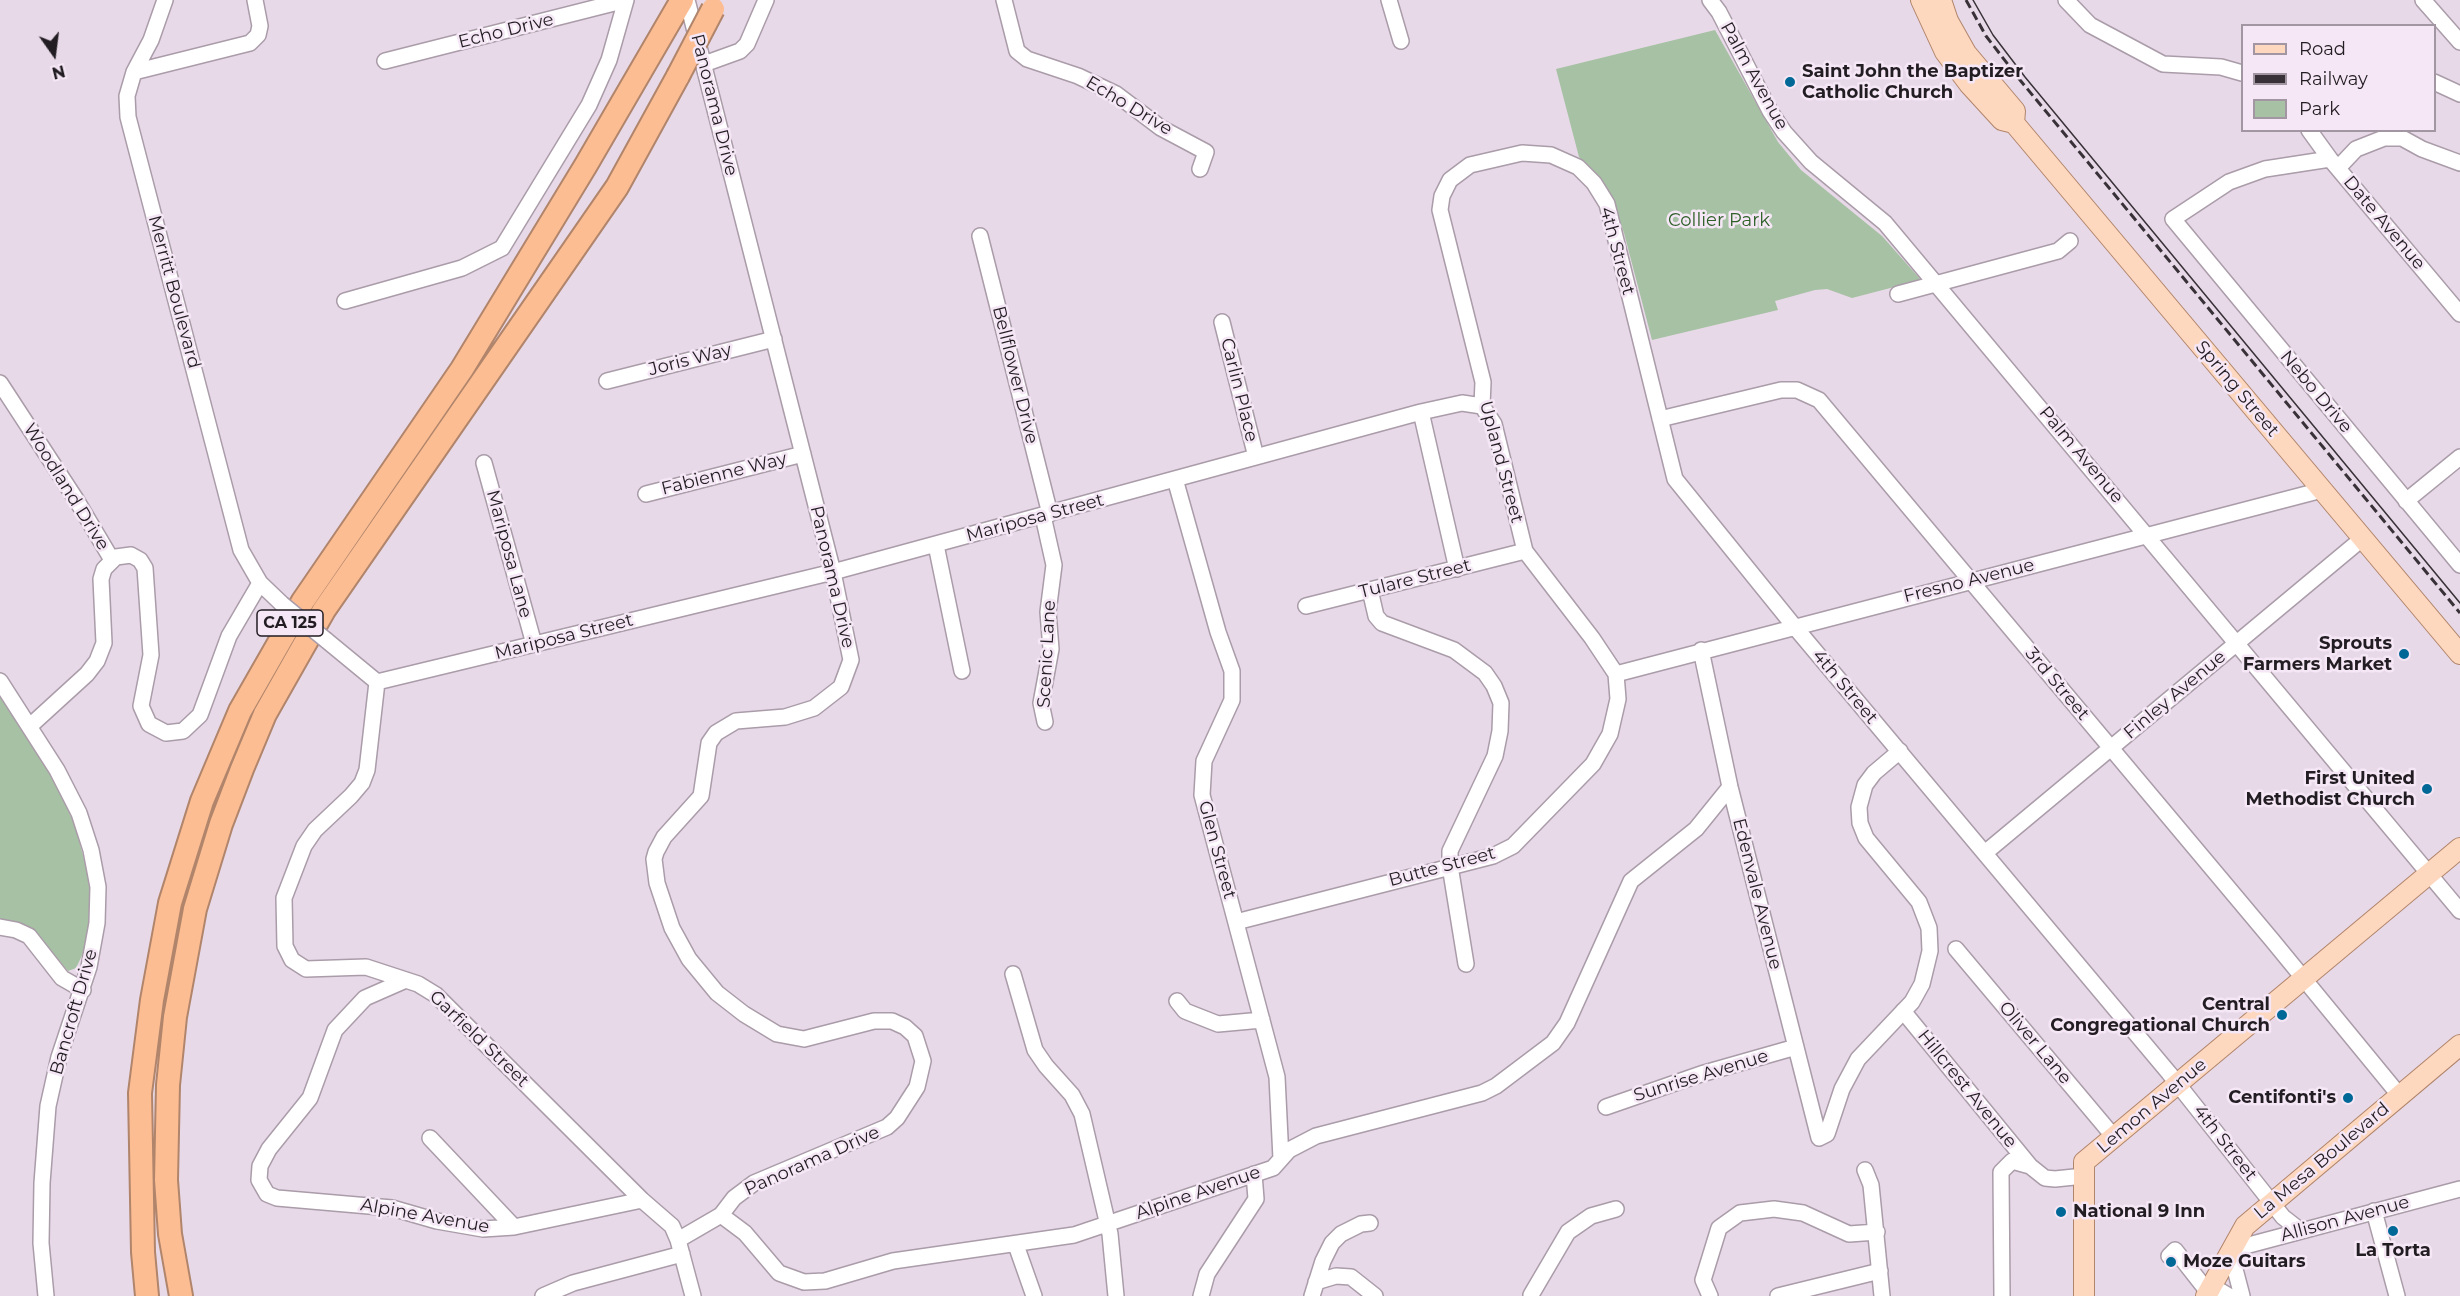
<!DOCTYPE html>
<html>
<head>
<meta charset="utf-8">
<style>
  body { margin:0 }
  #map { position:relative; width:2460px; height:1296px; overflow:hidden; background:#e8d9e8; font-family:Montserrat,sans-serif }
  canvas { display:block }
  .legend { position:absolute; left:2241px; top:24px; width:195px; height:108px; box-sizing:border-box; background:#f5e7f5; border:2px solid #a196a1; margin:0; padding:8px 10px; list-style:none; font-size:18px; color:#221d22 }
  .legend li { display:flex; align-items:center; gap:12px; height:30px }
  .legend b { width:30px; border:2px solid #a196a1 }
  .north { position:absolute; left:24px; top:24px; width:60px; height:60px; -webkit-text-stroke:4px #f5e7f5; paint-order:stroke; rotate:166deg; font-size:16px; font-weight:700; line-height:24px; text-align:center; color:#221d22 }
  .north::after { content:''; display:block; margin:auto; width:21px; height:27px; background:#221d22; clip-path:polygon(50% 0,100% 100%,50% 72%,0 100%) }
</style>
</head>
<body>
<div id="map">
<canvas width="2460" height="1296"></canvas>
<ul class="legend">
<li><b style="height:8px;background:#fdd7be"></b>Road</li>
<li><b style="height:8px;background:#383238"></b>Railway</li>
<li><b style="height:16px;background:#a6c1a3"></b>Park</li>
</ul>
<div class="north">N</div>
</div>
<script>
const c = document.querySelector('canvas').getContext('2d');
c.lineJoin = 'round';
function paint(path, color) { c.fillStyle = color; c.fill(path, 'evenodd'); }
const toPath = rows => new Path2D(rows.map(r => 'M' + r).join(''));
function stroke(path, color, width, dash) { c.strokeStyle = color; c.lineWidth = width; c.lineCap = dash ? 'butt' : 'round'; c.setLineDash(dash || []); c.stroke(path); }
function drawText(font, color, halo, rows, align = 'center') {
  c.font = font + ' Montserrat,sans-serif'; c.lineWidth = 5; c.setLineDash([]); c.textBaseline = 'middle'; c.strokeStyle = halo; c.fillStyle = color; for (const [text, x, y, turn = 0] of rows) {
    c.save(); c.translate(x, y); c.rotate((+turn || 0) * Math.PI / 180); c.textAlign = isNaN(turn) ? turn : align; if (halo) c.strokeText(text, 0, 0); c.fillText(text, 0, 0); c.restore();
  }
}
paint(toPath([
  [1715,30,1778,142,1801,170,1882,236,1921,280,1852,298,1827,289,1815,290,1775,301,1778,310,1652,340,1624,233,1611,197,1599,177,1579,157,1556,69],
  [0,696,58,787,75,826,88,874,91,914,86,947,76,968,68,971,41,940,23,925,0,922]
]), '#a6c1a3');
const minor = toPath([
  [165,0,151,40,134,72,127,96,128,117,241,550,260,583,282,604],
  [1004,0,1017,51,1027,59,1078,76,1116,94,1161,128,1206,152,1200,169],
  [1389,0,1401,41],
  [1710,0,1719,12,1770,111,1784,132,1811,162,1885,223,2460,911],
  [2066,0,2090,25,2163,64,2221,67,2242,73],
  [2423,0,2460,42],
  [385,61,626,0],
  [704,64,740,51,747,44,766,0],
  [134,72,250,43,258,35,260,26,255,0],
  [2434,82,2460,94],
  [2309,130,2330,159,2460,314],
  [2330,159,2265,169,2229,182,2173,219,2460,565],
  [2338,168,2356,149,2384,138,2402,138,2422,149,2460,163],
  [980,236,1050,514],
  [1898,294,2058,251,2070,241],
  [345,301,462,268,502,248,589,105,609,60,626,0],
  [1222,322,1256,457],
  [607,381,774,339],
  [0,383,77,501,112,560],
  [1421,412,1457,569],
  [1660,419,1781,390,1797,390,1819,400,2272,940,2400,1096],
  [484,463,534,644],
  [1175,479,1218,632,1232,671,1232,700,1204,761,1202,795,1277,1077,1281,1159],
  [646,494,803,454],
  [2406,501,2460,457],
  [1043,516,1054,565,1048,612,1051,649,1041,703,1045,722],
  [936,545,962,671],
  [1370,590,1376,616,1382,623,1454,650,1485,673,1494,686,1501,703,1500,731,1495,756,1450,851,1450,866,1466,964],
  [1306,606,1525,551],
  [326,640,377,682],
  [1701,650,1730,787,1819,1138,1827,1134,1842,1089,1858,1059,1912,1002,1922,984,1930,951,1929,928,1919,902,1866,838,1860,823,1859,807,1865,785,1874,773,1900,751],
  [1616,674,2322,490],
  [0,681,57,770,79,813,91,850,98,887,97,923,89,967,59,1057,48,1106,42,1183,41,1243,46,1296],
  [377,682,833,572,1421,412,1462,403,1482,406],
  [377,682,367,770,362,783,351,796,315,830,304,846,284,898,285,946,292,960,306,969,366,967,418,984,436,995,642,1200,672,1226,678,1240,693,1296],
  [30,726,87,674,97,661,104,643,101,579,104,569,116,557,131,555,140,560,145,568,151,655,141,706,149,724,166,733,183,731,200,715,229,636,260,583],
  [1986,852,2363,538],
  [1236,922,1493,856,1513,846,1593,764,1610,734,1618,699,1616,674,1592,638,1525,551,1494,424,1482,406,1483,382,1440,210,1442,196,1450,180,1470,165,1522,153,1551,155,1578,167,1594,183,1607,204,1675,479,1794,626,2169,1073,2283,1217,2301,1231],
  [0,927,16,930,29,936,62,978,83,990],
  [1956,949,2114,1137],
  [1013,974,1035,1050,1046,1066,1072,1095,1082,1114,1110,1234,1116,1296],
  [406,980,365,998,335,1030,310,1098,269,1149,260,1166,259,1180,267,1194,277,1198,392,1208,437,1221,483,1229,514,1227,642,1200],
  [1177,1001,1185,1011,1218,1024,1262,1020],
  [1903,1011,2030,1166,2045,1178,2055,1179,2084,1176],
  [1606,1107,1701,1074,1796,1047],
  [430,1138,514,1227],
  [1865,1170,1871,1185,1882,1296],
  [2374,1211,2397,1296],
  [721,1215,745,1233,779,1273,804,1282,825,1281,893,1261,1074,1235,1273,1168,1289,1150,1316,1136,1482,1093,1496,1086,1553,1043,1567,1023,1631,881,1696,829,1730,787],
  [678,1240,721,1215,734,1198,754,1183,887,1127,897,1118,917,1087,923,1061,915,1036,905,1027,892,1021,874,1021,804,1039,777,1034,744,1014,717,993,689,959,672,928,657,883,654,859,656,852,664,837,701,796,709,743,716,733,736,721,785,717,814,708,841,687,851,660,833,572,687,0],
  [1016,1245,1034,1296],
  [2169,1256,2175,1250,2208,1292],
  [1316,1282,1336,1276,1351,1277,1375,1296],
  [2212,1286,2229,1296],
  [1531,1295,1568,1232,1591,1216,1616,1209],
  [543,1296,573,1283,682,1254],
  [1201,1296,1207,1274,1256,1199,1254,1174],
  [1312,1296,1323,1261,1332,1243,1341,1234,1361,1224,1370,1223],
  [1710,1296,1703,1280,1719,1228,1740,1213,1774,1209,1803,1213,1849,1234,1877,1232],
  [1778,1296,1880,1271],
  [2002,1296,2001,1172,2012,1161,2030,1166],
  [2242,1296,2230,1250,2460,1189]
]);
const major = toPath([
  [1921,0,1945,52,1969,84,2002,120,2014,123,2460,654],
  [1941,0,1948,21,1966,53,2015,111,2014,123],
  [2084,1296,2084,1162,2460,848],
  [2206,1296,2245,1226,2460,1045]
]);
const highway = toPath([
  [147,1296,143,1252,140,1093,152,1000,170,903,202,801,240,711,303,601,462,369,586,165,682,0],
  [181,1296,170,1234,166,1180,168,1085,175,1017,195,909,221,824,242,769,265,714,324,610,617,187,678,76]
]);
stroke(minor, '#aa9ca9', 18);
stroke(major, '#b0856b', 22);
stroke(highway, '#b0856b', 26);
stroke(minor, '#fff', 15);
stroke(major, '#fdd7be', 20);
stroke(highway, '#fcbd93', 22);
stroke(toPath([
  [1973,0,1993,35,2025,77,2460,603]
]), '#383238', 1.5);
stroke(toPath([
  [1966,0,1986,36,2020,80,2460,613]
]), '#383238', 3, [9, 4.5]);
const minorBridge = toPath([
  [282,604,326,640]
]);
const highwayBridge = toPath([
  [678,76,713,9]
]);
stroke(minorBridge, '#aa9ca9', 18, []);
stroke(highwayBridge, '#b0856b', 26, []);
stroke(minorBridge, '#fff', 15);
stroke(highwayBridge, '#fcbd93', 22);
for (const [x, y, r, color] of [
  [1790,82,6,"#006896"],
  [2404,654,6,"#006896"],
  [2427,789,6,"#006896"],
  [2282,1015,6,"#006896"],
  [2348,1098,6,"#006896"],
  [2061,1212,6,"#006896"],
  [2393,1231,6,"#006896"],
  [2171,1262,6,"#006896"]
]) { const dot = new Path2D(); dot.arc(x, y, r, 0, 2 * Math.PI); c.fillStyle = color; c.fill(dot); stroke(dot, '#f5e7f5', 2); }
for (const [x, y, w] of [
  [290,623,66]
]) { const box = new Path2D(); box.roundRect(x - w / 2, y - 13, w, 26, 4.5); c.fillStyle = '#f5e7f5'; c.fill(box); stroke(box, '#221d22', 1.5); }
drawText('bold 16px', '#221d22', null, [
  ["CA 125",290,623]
]);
drawText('18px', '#221d22', '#f5e7f5', [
  ["Echo Drive",506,31,-14],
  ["Palm Avenue",1754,76,61],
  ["Panorama Drive",714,105,76],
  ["Echo Drive",1129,106,31],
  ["Date Avenue",2384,223,50],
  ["4th Street",1617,251,75],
  ["Merritt Boulevard",174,292,75],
  ["Joris Way",690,360,-14],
  ["Bellflower Drive",1015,375,76],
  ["Spring Street",2237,389,50],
  ["Carlin Place",1239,390,76],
  ["Nebo Drive",2316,392,50],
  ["Palm Avenue",2081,455,50],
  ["Upland Street",1501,462,75],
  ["Fabienne Way",724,474,-14],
  ["Woodland Drive",66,487,58],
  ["Mariposa Street",1035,518,-15],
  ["Mariposa Lane",509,554,75],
  ["Panorama Drive",832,577,77],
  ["Tulare Street",1415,579,-14],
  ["Fresno Avenue",1969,581,-14],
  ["Mariposa Street",564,637,-14],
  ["Scenic Lane",1047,654,-87],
  ["3rd Street",2057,684,50],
  ["4th Street",1845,687,50],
  ["Finley Avenue",2175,695,-40],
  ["Glen Street",1217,850,75],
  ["Butte Street",1442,867,-15],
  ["Edenvale Avenue",1757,894,76],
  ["Bancroft Drive",74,1012,-74],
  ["Garfield Street",479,1039,44],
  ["Oliver Lane",2035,1043,50],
  ["Sunrise Avenue",1701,1076,-17],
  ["Hillcrest Avenue",1967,1089,51],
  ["Lemon Avenue",2152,1106,-40],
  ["4th Street",2225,1143,52],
  ["Panorama Drive",812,1161,-24],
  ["La Mesa Boulevard",2322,1161,-40],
  ["Alpine Avenue",1198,1193,-19],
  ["Alpine Avenue",425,1216,10],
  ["Allison Avenue",2345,1219,-15]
]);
drawText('bold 18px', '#221d22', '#f5e7f5', [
  ["Saint John the Baptizer",1802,72,"left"],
  ["Catholic Church",1802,93,"left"],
  ["Sprouts",2392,644],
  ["Farmers Market",2392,665],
  ["First United",2415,779],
  ["Methodist Church",2415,800],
  ["Central",2270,1005],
  ["Congregational Church",2270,1026],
  ["Centifonti's",2336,1098],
  ["National 9 Inn",2073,1212,"left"],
  ["La Torta",2393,1251,"center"],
  ["Moze Guitars",2183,1262,"left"]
], 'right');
drawText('18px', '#2f6129', '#f5e7f5', [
  ["Collier Park",1719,221]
]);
</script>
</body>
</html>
